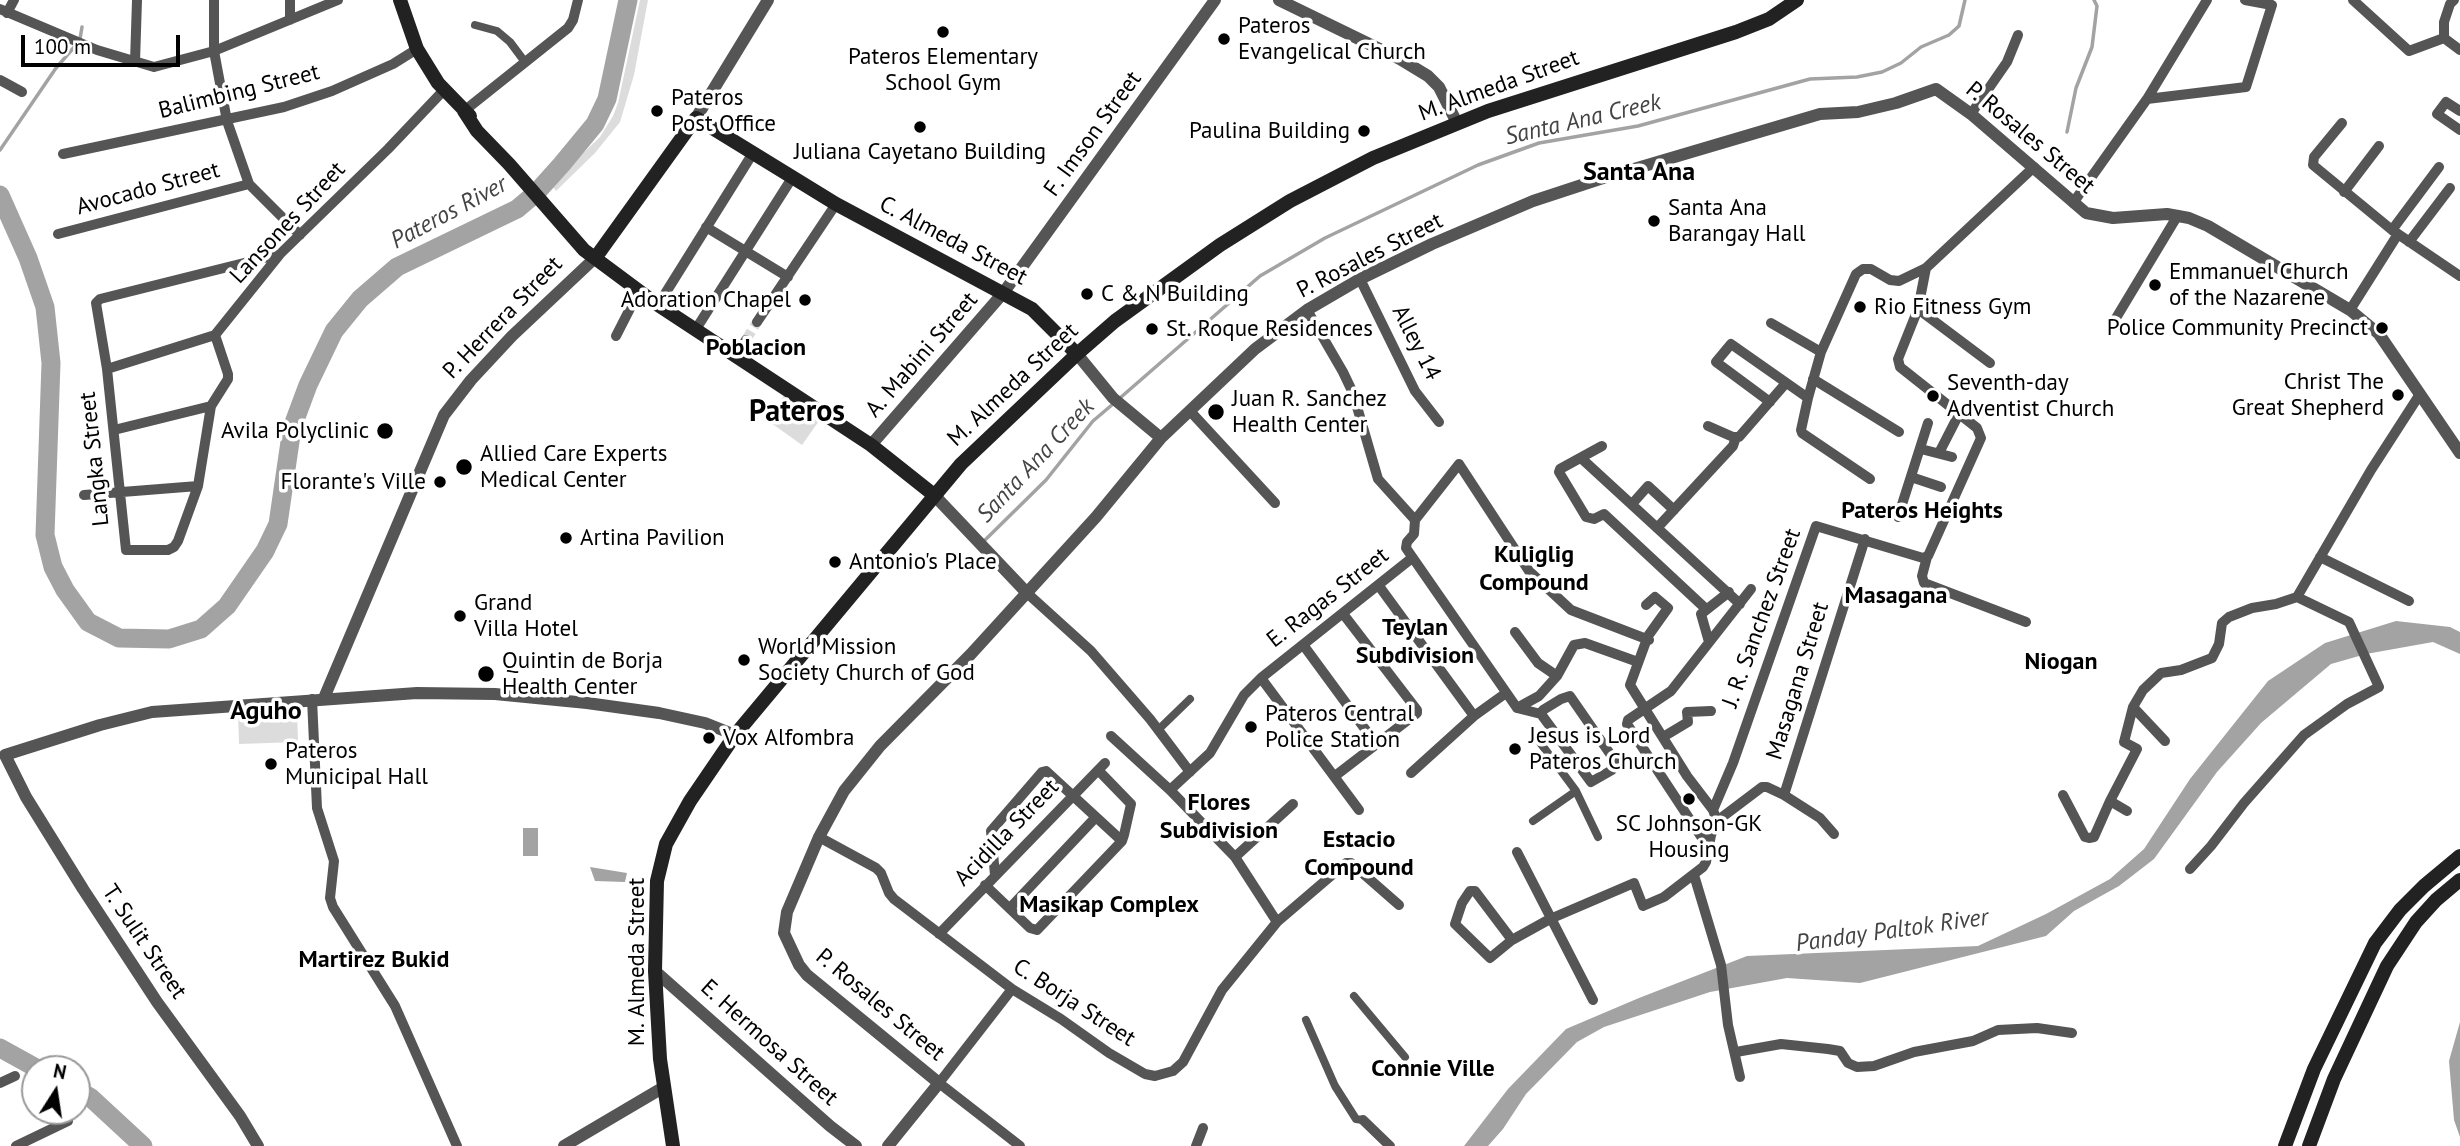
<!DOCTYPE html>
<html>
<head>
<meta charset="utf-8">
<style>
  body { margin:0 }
  #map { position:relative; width:2460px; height:1146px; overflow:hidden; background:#fff; font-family:"PT Sans",sans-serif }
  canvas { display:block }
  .north { position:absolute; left:21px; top:1055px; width:70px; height:70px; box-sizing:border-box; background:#fff; border:2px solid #999; border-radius:50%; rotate:12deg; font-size:19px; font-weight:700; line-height:28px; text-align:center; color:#000 }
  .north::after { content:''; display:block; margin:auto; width:24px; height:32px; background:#000; clip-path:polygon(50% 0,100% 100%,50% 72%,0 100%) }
  .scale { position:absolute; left:21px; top:35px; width:159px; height:32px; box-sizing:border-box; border:4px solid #000; border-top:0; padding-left:9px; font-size:21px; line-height:24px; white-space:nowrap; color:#000; -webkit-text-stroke:5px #fff; paint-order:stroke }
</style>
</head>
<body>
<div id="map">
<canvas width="2460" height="1146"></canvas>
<div class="north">N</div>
<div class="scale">100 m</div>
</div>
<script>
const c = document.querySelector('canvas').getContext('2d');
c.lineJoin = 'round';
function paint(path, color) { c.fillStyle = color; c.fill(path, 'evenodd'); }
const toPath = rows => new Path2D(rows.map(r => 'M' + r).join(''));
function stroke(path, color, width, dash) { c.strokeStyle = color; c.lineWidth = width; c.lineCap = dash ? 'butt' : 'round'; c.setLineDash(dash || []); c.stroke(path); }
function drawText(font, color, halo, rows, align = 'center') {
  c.font = font + ' "PT Sans",sans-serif'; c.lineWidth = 7; c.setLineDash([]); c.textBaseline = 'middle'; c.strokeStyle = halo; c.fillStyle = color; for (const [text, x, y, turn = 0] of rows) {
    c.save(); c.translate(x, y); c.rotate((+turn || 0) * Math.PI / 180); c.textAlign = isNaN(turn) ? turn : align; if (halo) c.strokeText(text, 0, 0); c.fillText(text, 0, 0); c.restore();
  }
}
paint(toPath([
  [640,0,648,0,634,75,620,122,595,153,556,191,551,184,600,137,613,116,618,103],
  [785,394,821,418,802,445,767,420],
  [297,708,298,742,239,744,238,711]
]), '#dcdcdc');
paint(toPath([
  [2396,621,2450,627,2460,632,2460,654,2433,642,2366,654,2331,664,2261,723,2217,772,2154,859,2119,886,2074,911,2046,936,1860,983,1787,978,1710,992,1604,1027,1577,1042,1526,1094,1503,1129,1488,1146,1464,1146,1508,1089,1566,1029,1639,998,1747,956,1978,946,2046,914,2110,879,2144,849,2190,779,2268,681,2325,643],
  [523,828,538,828,538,856,523,856],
  [590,867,627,873,625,882,595,881],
  [2460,1022,2460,1137,2454,1120,2449,1061]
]), '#a3a3a3');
stroke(toPath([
  [80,39,82,27],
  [2067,132,2076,88,2092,47,2097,6,2094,0],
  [0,150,56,68,76,45],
  [1120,398,1260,276,1325,238,1478,165,1539,143,1638,126,1810,79,1857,77,1882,72,1901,63,1921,47,1949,35,1959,26,1965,0],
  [982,543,1046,480,1093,421,1113,404]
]), '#a3a3a3', 3.5);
stroke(toPath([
  [0,195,28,258,45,307,51,363,45,535,53,567,65,590,88,622,119,638,169,639,201,629,227,606,265,551,278,524,292,428,308,385,334,331,360,299,397,267,517,209,536,193,562,164,595,124,607,99,628,0],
  [0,1048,38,1069],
  [77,1090,90,1097,143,1146]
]), '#a3a3a3', 19);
stroke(toPath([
  [746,340,757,322]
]), '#d9d9d9', 10, [10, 5]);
stroke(toPath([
  [475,25,497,31,510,42,525,62],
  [1158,730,1190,699],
  [1533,733,1576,791,1598,837],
  [1533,821,1576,791],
  [1354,996,1405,1057],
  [1306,1020,1335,1086,1356,1119,1363,1120]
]), '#555', 8);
stroke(toPath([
  [214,0,214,51,227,121,249,184,300,235],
  [2353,0,2409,51,2444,38],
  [2454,0,2450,4,2444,22,2444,38,2460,50],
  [0,9,97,50,154,67,214,51,338,0],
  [7,13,14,0],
  [290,20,290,0],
  [135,62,137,0],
  [0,80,22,92],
  [2147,99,2246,87,2272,5,2245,0],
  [464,111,568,28,573,20,578,0],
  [2460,111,2446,102,2437,114,2460,130],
  [1971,114,2007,62,2018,35],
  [2342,123,2314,157,2313,165,2392,230,2460,276],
  [63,154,284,107,332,91,393,64,417,49],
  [2344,192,2379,146],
  [2073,203,2147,99,2207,0],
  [706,227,788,277],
  [2392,230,2439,167],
  [58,234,249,184],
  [2409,242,2450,188],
  [1360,279,1415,391,1439,422],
  [658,305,753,153],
  [1918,309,1990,363],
  [1307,310,1343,372,1353,393,1378,479,1415,520,1414,534,1407,542,1406,548,1517,708],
  [2350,310,2398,234],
  [757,322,836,204],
  [1771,323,1821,352],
  [2113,323,2178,215],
  [696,329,792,178],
  [215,335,228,374,228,379,211,406,198,486,178,541,174,547,168,550,126,550,107,369,96,303,100,299,280,254],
  [616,336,639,291],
  [736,355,746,340],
  [107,369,215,335,280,254,388,149,444,90],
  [1813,379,1899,432],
  [1770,402,1716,362,1731,344,1808,398],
  [1190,411,1275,503],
  [1708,426,1733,437,1739,437,1786,383],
  [114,430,211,406],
  [1602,446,1560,469,1559,472,1586,517,1594,519,1604,514,1706,609],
  [1921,449,1952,457],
  [1939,453,1959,414],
  [1581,458,1740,604],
  [1911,477,1941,487],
  [1870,479,1802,433,1801,430,1808,398,1821,352,1856,274,1863,269,1871,269,1890,280,1899,281,1926,268],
  [84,495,198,486],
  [1632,504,1648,486,1674,510],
  [1898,517,1928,423],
  [1415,520,1459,464,1529,571,1571,610,1649,640],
  [1657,528,1733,446,1736,437],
  [1927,557,1922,576,1924,583,2026,622],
  [2320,557,2409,601],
  [1379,586,1474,716],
  [1027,593,1091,651,1150,719,1190,772],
  [1646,605,1655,597,1668,608,1648,636,1630,685,1687,776,1713,810],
  [1515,632,1538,663,1557,676],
  [1709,642,1701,614,1729,592],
  [1304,646,1376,744],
  [1261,678,1359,810],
  [312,699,317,808,334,861,330,898,333,907,395,1006,457,1146],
  [1517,708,1541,714,1543,710,1561,699,1570,696,1615,761,1612,770,1591,782,1541,714],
  [1517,708,1539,696,1557,676,1574,645,1585,643,1638,662],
  [1111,736,1170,790,1235,857,1277,922],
  [1663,737,1688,722,1687,712,1711,711],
  [2165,741,2133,707,2143,690,2161,673,2181,670,2212,658,2219,644,2222,623,2229,617,2252,608,2276,604,2297,597,2371,470,2420,394],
  [1411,773,1474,716,1506,693],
  [1335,776,1417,713,1417,710,1344,615],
  [1170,790,1210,753,1244,695,1261,678,1412,558],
  [1784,795,1865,539],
  [2063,795,2085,837,2089,838,2094,837,2110,801],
  [2127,811,2110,801,2137,749,2124,742,2133,707],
  [1717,821,1713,810,1733,763,1816,526,1923,558,1928,556,1981,438,1977,428,1900,367,1898,359,1918,309,1926,268,2034,167],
  [819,837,876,868,881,873,889,893,894,899,1012,989,1061,1019,1109,1053,1145,1074,1155,1076,1173,1071,1183,1062,1222,990,1277,922,1346,863,1351,863,1399,905],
  [1708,847,1627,724,1628,720,1671,691,1751,589],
  [1517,852,1593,1000],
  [1235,857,1293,804],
  [2190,869,2211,846,2244,803,2304,735,2347,704,2379,687,2349,622,2297,597],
  [995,875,991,831,1042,772,1046,771,1122,841],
  [1694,875,1721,965,1728,1025,1740,1077],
  [985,885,1030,928,1037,930,1122,841,1124,835,1131,804,1098,770],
  [1010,908,1096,817],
  [939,934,1105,763],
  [1512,940,1475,891,1470,891,1462,903,1455,924,1490,958,1512,940,1550,919,1634,883,1643,906,1664,897,1703,867,1706,862,1711,835,1717,821,1762,787,1767,787,1784,795,1820,818,1834,834],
  [1012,989,939,1083,1020,1146],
  [1736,1052,1781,1044,1828,1049,1840,1051,1848,1063,1857,1067,1874,1066,1914,1052,1973,1041,1998,1030,2037,1028,2072,1033],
  [0,1083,15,1076],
  [1363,1120,1390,1146],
  [16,1146,68,1121],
  [1196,1146,1203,1128]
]), '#555', 10);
stroke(toPath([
  [1279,0,1400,59,1428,76,1439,87,1457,123],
  [696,118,768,0],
  [1077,354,1113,398,1161,438],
  [871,445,1004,292,1215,0],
  [934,495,1027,593],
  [324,698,444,415,471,380,512,336,596,257],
  [655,971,830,1126,856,1146],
  [258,1146,240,1116,157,1002,83,889,26,797,5,755,100,725,152,712,417,693,495,694,587,703,659,713,705,723,735,735],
  [564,1146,664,1087],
  [888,1146,939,1083,807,975,799,965,784,933,787,912,819,837,844,791,880,746,971,654,1096,517,1161,438,1255,349,1307,310,1360,279,1432,244,1533,201,1600,179,1820,114,1858,112,1896,103,1936,89,1971,114,2086,213,2113,218,2167,214,2189,218,2208,226,2350,310,2379,334,2460,453]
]), '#555', 12);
stroke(toPath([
  [400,0,417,49,438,83,470,116],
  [464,111,477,131,509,164,584,250,658,305,871,445,934,495],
  [596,257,696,118,836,204,1032,309,1077,354],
  [673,1146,660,1059,655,971,657,881,666,844,690,801,735,735,961,464,1077,354,1115,321,1220,245,1290,201,1373,158,1488,111,1736,32,1769,19,1797,0],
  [2285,1146,2314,1069,2375,943,2400,910,2424,886,2460,856],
  [2309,1146,2334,1079,2387,966,2416,922,2436,900,2460,880]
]), '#222', 14);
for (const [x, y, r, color] of [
  [943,32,7,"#000"],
  [1224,39,7,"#000"],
  [657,111,7,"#000"],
  [920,127,7,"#000"],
  [1364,131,7,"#000"],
  [1654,221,7,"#000"],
  [2155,285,7,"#000"],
  [1087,294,7,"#000"],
  [805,300,7,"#000"],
  [1860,307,7,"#000"],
  [2382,328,7,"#000"],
  [1152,329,7,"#000"],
  [2398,395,7,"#000"],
  [1933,396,7,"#000"],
  [1216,412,9,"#000"],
  [385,431,9,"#000"],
  [464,467,9,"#000"],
  [440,482,7,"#000"],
  [566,538,7,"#000"],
  [835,562,7,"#000"],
  [460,616,7,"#000"],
  [744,660,7,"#000"],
  [486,674,9,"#000"],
  [1251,727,7,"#000"],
  [709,738,7,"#000"],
  [1515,749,7,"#000"],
  [271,764,7,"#000"],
  [1689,799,7,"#000"]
]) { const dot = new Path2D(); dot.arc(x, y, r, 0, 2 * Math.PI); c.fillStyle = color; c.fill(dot); stroke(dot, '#fff', 2.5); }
drawText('23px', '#000', '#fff', [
  ["Pateros",1238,26],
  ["Evangelical Church",1238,52],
  ["Pateros Elementary",943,57,"center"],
  ["School Gym",943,83,"center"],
  ["Pateros",671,98],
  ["Post Office",671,124],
  ["Paulina Building",1350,131,"right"],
  ["Juliana Cayetano Building",920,152,"center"],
  ["Santa Ana",1668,208],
  ["Barangay Hall",1668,234],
  ["Emmanuel Church",2169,272],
  ["of the Nazarene",2169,298],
  ["C & N Building",1101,294],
  ["Adoration Chapel",791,300,"right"],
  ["Rio Fitness Gym",1874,307],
  ["Police Community Precinct",2368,328,"right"],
  ["St. Roque Residences",1166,329],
  ["Christ The",2384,382,"right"],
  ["Great Shepherd",2384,408,"right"],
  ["Seventh-day",1947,383],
  ["Adventist Church",1947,409],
  ["Juan R. Sanchez",1232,399],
  ["Health Center",1232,425],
  ["Avila Polyclinic",369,431,"right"],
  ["Allied Care Experts",480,454],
  ["Medical Center",480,480],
  ["Florante's Ville",426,482,"right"],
  ["Artina Pavilion",580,538],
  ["Antonio's Place",849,562],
  ["Grand",474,603],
  ["Villa Hotel",474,629],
  ["World Mission",758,647],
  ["Society Church of God",758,673],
  ["Quintin de Borja",502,661],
  ["Health Center",502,687],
  ["Pateros Central",1265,714],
  ["Police Station",1265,740],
  ["Jesus is Lord",1529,736],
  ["Pateros Church",1529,762],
  ["Vox Alfombra",723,738],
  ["Pateros",285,751],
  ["Municipal Hall",285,777],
  ["SC Johnson-GK",1689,824,"center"],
  ["Housing",1689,850,"center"]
], 'left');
drawText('23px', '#000', '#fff', [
  ["M. Almeda Street",1499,86,-20],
  ["Balimbing Street",239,92,-14],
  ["F. Imson Street",1093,134,-54],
  ["P. Rosales Street",2030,138,40],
  ["Avocado Street",148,189,-15],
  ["Lansones Street",288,223,-47],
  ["C. Almeda Street",953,241,28],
  ["P. Rosales Street",1370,256,-27],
  ["P. Herrera Street",503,318,-46],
  ["Alley 14",1416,343,63],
  ["A. Mabini Street",922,355,-49],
  ["M. Almeda Street",1013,385,-43],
  ["Langka Street",95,459,-96],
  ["E. Ragas Street",1328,598,-38],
  ["J. R. Sanchez Street",1762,618,-70],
  ["Masagana Street",1798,681,-73],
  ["Acidilla Street",1007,833,-46],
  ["T. Sulit Street",144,942,56],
  ["M. Almeda Street",637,962,-90],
  ["C. Borja Street",1074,1003,33],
  ["P. Rosales Street",880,1005,40],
  ["E. Hermosa Street",769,1043,42]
]);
drawText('italic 24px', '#444', '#fff', [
  ["Santa Ana Creek",1583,120,-13],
  ["Pateros River",449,213,-28],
  ["Santa Ana Creek",1036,461,-47],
  ["Panday Paltok River",1892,931,-8]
]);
drawText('bold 24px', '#000', '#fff', [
  ["Poblacion",756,348],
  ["Pateros Heights",1922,511],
  ["Kuliglig",1534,555],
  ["Compound",1534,583],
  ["Masagana",1896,596],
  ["Teylan",1415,628],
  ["Subdivision",1415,656],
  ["Niogan",2061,662],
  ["Flores",1219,803],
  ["Subdivision",1219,831],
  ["Estacio",1359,840],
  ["Compound",1359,868],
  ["Masikap Complex",1109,905],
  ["Martirez Bukid",374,960],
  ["Connie Ville",1433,1069]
]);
drawText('bold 26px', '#000', '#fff', [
  ["Santa Ana",1639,173],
  ["Aguho",266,712]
]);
drawText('bold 30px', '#000', '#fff', [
  ["Pateros",797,412]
]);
</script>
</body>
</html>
